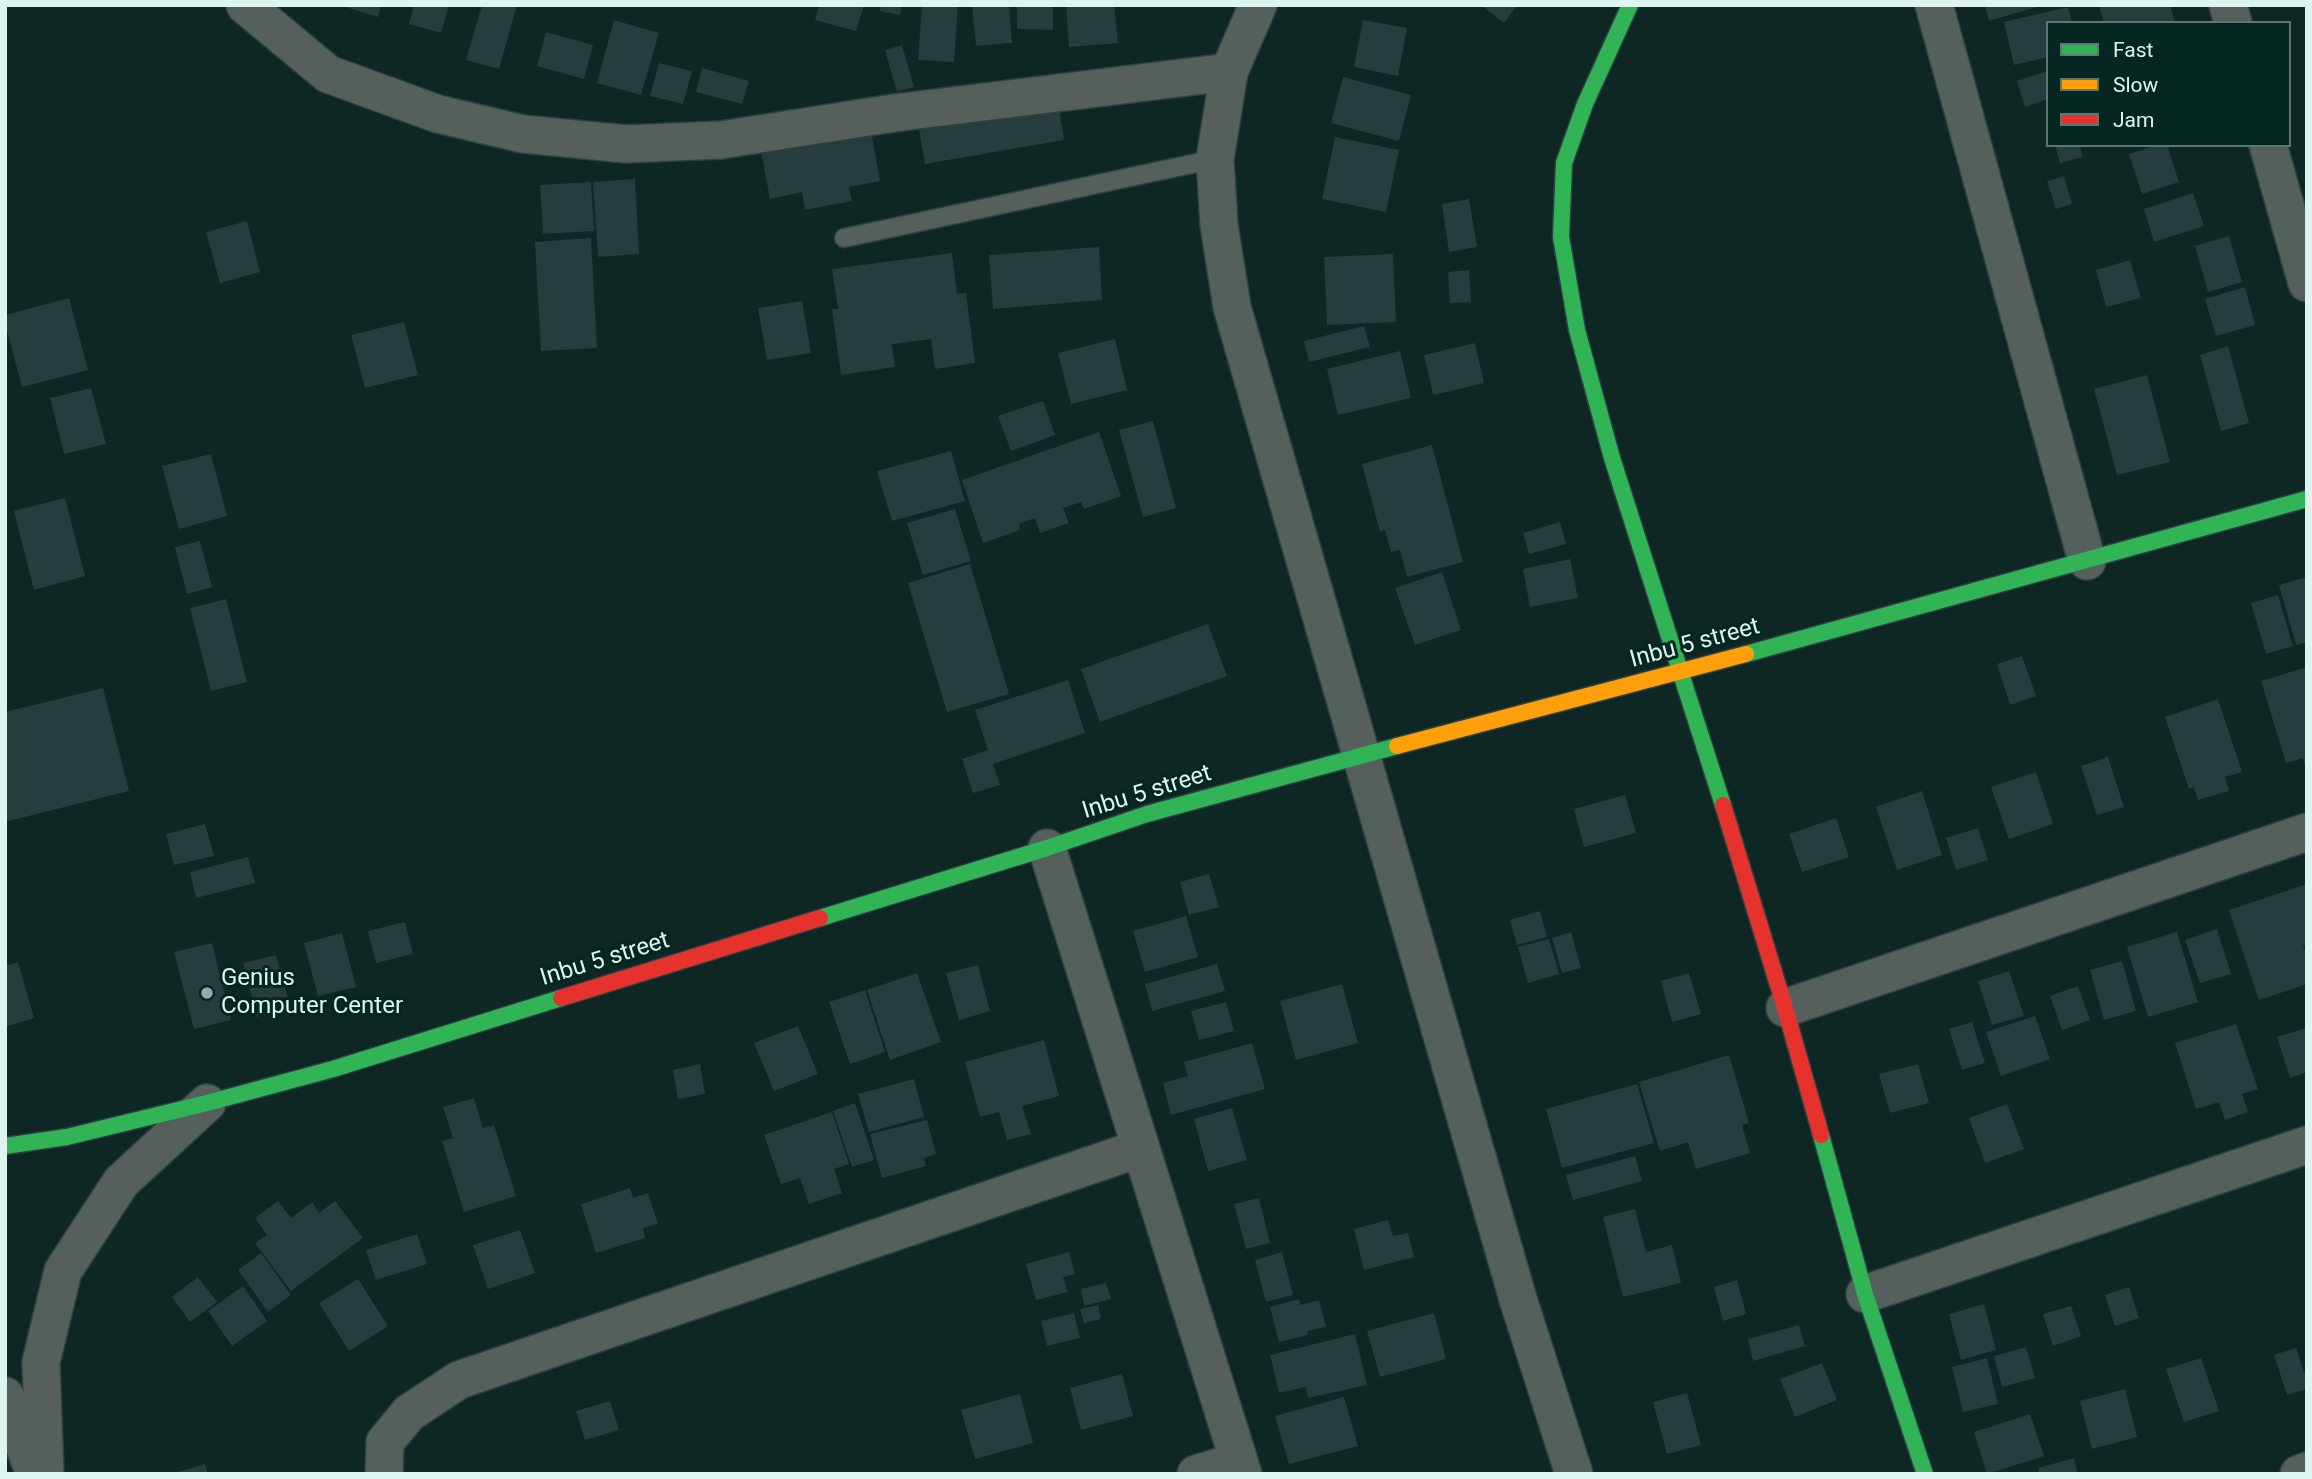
<!DOCTYPE html>
<html>
<head>
<meta charset="utf-8">
<style>
  body { margin:0 }
  #map { position:relative; width:2312px; height:1479px; overflow:hidden; background:#0e2624; font-family:Roboto,sans-serif }
  canvas { display:block }
  .frame { position:absolute; inset:0; border:7px solid #def4f0; pointer-events:none }
  .legend { position:absolute; left:2046px; top:21px; width:245px; height:126px; box-sizing:border-box; background:#052621; border:2px solid #5c7874; margin:0; padding:9px 12px; list-style:none; font-size:21px; color:#def4f0 }
  .legend li { display:flex; align-items:center; gap:14px; height:35px }
  .legend b { width:35px; border:2px solid #5c7874 }
</style>
</head>
<body>
<div id="map">
<canvas width="2312" height="1479"></canvas>
<div class="frame"></div>
<ul class="legend">
<li><b style="height:9px;background:#30b455"></b>Fast</li>
<li><b style="height:9px;background:#ff9f0a"></b>Slow</li>
<li><b style="height:9px;background:#e5322d"></b>Jam</li>
</ul>
</div>
<script>
const c = document.querySelector('canvas').getContext('2d');
c.lineJoin = 'round';
function paint(path, color) { c.fillStyle = color; c.fill(path, 'evenodd'); }
const toPath = rows => new Path2D(rows.map(r => 'M' + r).join(''));
function stroke(path, color, width, dash) { c.strokeStyle = color; c.lineWidth = width; c.lineCap = dash ? 'butt' : 'round'; c.setLineDash(dash || []); c.stroke(path); }
function drawText(font, color, halo, rows, align = 'center') {
  c.font = font + ' Roboto,sans-serif'; c.lineWidth = 6; c.setLineDash([]); c.textBaseline = 'middle'; c.strokeStyle = halo; c.fillStyle = color; for (const [text, x, y, turn = 0] of rows) {
    c.save(); c.translate(x, y); c.rotate((+turn || 0) * Math.PI / 180); c.textAlign = isNaN(turn) ? turn : align; if (halo) c.strokeText(text, 0, 0); c.fillText(text, 0, 0); c.restore();
  }
}
paint(toPath([
  [339,5,381,5,378,17],
  [414,5,449,5,441,33,409,24],
  [482,5,517,5,499,69,466,60],
  [819,5,864,5,856,31,815,20],
  [881,5,902,5,900,15,880,11],
  [922,5,958,5,954,62,918,60],
  [972,5,1009,5,1012,43,976,46],
  [1017,5,1053,5,1053,30,1017,29],
  [1066,5,1114,5,1118,43,1069,47],
  [1481,5,1517,5,1504,23],
  [1985,5,2040,5,2040,6,1989,21],
  [2099,5,2170,5,2175,23,2104,23],
  [2068,7,2072,23,2048,23,2048,57,2014,65,2004,22],
  [614,20,659,33,641,95,597,83],
  [1363,20,1407,28,1398,76,1354,67],
  [546,32,593,45,584,79,537,66],
  [902,45,914,87,897,92,885,50],
  [659,63,692,71,683,104,650,96],
  [702,68,749,81,742,104,696,92],
  [2048,71,2048,99,2025,107,2017,81],
  [1343,77,1411,95,1399,141,1331,123],
  [1057,94,1064,140,925,164,917,118],
  [869,120,880,181,849,187,852,201,805,210,802,192,770,199,759,140],
  [1335,137,1399,150,1386,212,1322,199],
  [2055,145,2079,145,2083,157,2060,163],
  [2157,145,2167,145,2179,182,2142,194,2129,154],
  [2064,176,2072,204,2056,209,2047,181],
  [635,179,639,254,598,257,593,182],
  [591,182,594,231,543,234,540,185],
  [2193,193,2204,226,2154,242,2144,209],
  [1469,199,1477,247,1449,252,1442,204],
  [247,221,260,272,220,283,206,232],
  [2229,236,2242,282,2208,292,2195,246],
  [591,238,597,348,541,351,535,242],
  [1099,247,1102,300,993,309,989,255],
  [952,253,957,294,966,293,975,363,935,369,931,339,892,344,895,367,841,375,832,309,838,309,832,269],
  [1393,254,1396,322,1327,325,1324,257],
  [2130,260,2141,298,2106,307,2096,270],
  [1469,270,1471,302,1450,303,1448,272],
  [2245,287,2255,325,2216,336,2205,299],
  [69,298,88,370,22,387,5,323,5,315],
  [802,301,811,353,767,360,758,308],
  [404,322,418,375,365,388,351,335],
  [1364,326,1370,347,1309,362,1304,341],
  [1115,339,1127,390,1071,404,1058,353],
  [1475,343,1484,383,1433,395,1424,355],
  [2228,346,2249,423,2221,431,2200,355],
  [1400,351,1411,398,1338,415,1327,369],
  [2147,375,2170,462,2117,475,2094,389],
  [91,388,106,444,64,454,50,398],
  [1043,401,1055,435,1011,451,998,416],
  [1153,421,1176,508,1143,517,1119,430],
  [1099,432,1121,496,1084,509,1081,502,1063,508,1069,523,1040,533,1035,518,1019,524,1020,530,983,543,962,480],
  [1432,445,1463,562,1407,577,1400,550,1391,552,1385,530,1380,532,1362,464],
  [951,451,965,501,892,521,877,471],
  [211,454,227,516,179,529,162,466],
  [65,498,85,576,34,590,14,511],
  [955,509,971,561,923,575,907,523],
  [1560,522,1566,544,1529,554,1523,533],
  [200,541,212,587,187,594,175,547],
  [1570,559,1578,598,1530,607,1523,569],
  [970,564,1009,694,947,712,908,583],
  [1442,572,1461,630,1415,645,1395,588],
  [2307,577,2307,642,2296,645,2279,585],
  [2278,595,2293,646,2266,654,2251,603],
  [226,599,247,682,211,691,190,608],
  [1208,624,1227,676,1100,722,1081,669],
  [2022,656,2036,696,2010,705,1997,664],
  [2307,667,2307,769,2306,769,2303,758,2286,763,2261,681],
  [1068,680,1085,733,993,764,1000,785,973,793,962,759,988,750,975,710],
  [103,688,129,791,5,822,5,712],
  [2218,699,2242,772,2225,777,2229,791,2198,800,2194,787,2189,789,2165,717],
  [2108,757,2124,807,2097,815,2081,766],
  [2036,772,2053,824,2009,839,1991,787],
  [1922,791,1942,855,1897,870,1876,807],
  [1625,795,1636,833,1584,847,1574,809],
  [1836,818,1849,857,1802,872,1789,834],
  [205,824,214,856,174,865,166,834],
  [1978,828,1988,860,1956,870,1946,838],
  [248,857,255,883,196,898,190,872],
  [1209,874,1219,907,1189,915,1180,882],
  [2307,884,2307,944,2303,945,2307,957,2307,984,2259,1000,2229,910],
  [1540,911,1547,937,1517,945,1510,920],
  [1186,916,1198,957,1145,972,1133,931],
  [405,922,413,954,376,963,368,931],
  [2217,929,2231,974,2200,983,2185,940],
  [1571,932,1581,968,1562,973,1552,938],
  [2177,932,2198,1002,2148,1017,2127,947],
  [342,933,356,987,318,996,304,943],
  [1549,939,1559,974,1528,983,1518,947],
  [212,943,231,1020,194,1029,174,952],
  [276,955,291,1009,257,1017,243,963],
  [2122,961,2136,1011,2104,1020,2090,970],
  [18,962,34,1018,5,1027,5,966],
  [1217,964,1225,991,1152,1011,1145,984],
  [978,965,990,1011,959,1020,946,973],
  [2009,971,2024,1016,1992,1025,1978,981],
  [917,973,941,1042,890,1060,867,990],
  [1689,973,1701,1014,1672,1022,1661,981],
  [1342,984,1358,1043,1296,1060,1280,1001],
  [2078,986,2090,1020,2062,1030,2050,996],
  [865,990,885,1052,850,1064,829,1002],
  [1226,1002,1234,1031,1199,1040,1191,1011],
  [2035,1016,2050,1059,2001,1076,1986,1032],
  [1972,1022,1985,1063,1962,1070,1949,1029],
  [2236,1024,2258,1089,2242,1094,2248,1112,2225,1120,2219,1102,2196,1109,2175,1043],
  [798,1026,818,1074,774,1091,754,1043],
  [2307,1028,2307,1072,2290,1078,2277,1037],
  [1044,1040,1059,1096,1022,1106,1031,1134,1007,1140,999,1112,980,1117,965,1062],
  [1252,1043,1265,1089,1171,1115,1163,1083,1188,1076,1184,1062],
  [1729,1055,1749,1123,1742,1125,1750,1153,1696,1169,1688,1142,1660,1151,1639,1082],
  [700,1064,705,1094,678,1099,673,1070],
  [1918,1064,1929,1103,1890,1113,1879,1074],
  [914,1079,924,1117,869,1132,858,1094],
  [1637,1084,1654,1143,1562,1168,1546,1109],
  [474,1098,483,1128,494,1125,516,1196,464,1212,442,1141,453,1138,443,1107],
  [855,1103,874,1160,852,1167,833,1111],
  [2007,1104,2024,1149,1985,1163,1969,1118],
  [1232,1108,1247,1160,1208,1171,1194,1119],
  [832,1112,849,1164,834,1169,842,1193,809,1204,800,1178,781,1184,764,1135],
  [927,1120,936,1154,924,1158,926,1166,882,1178,870,1134],
  [1635,1156,1642,1181,1573,1200,1566,1175],
  [630,1188,633,1198,648,1193,658,1224,643,1228,645,1238,596,1253,581,1204],
  [1259,1198,1270,1243,1246,1249,1234,1204],
  [278,1201,291,1218,312,1202,319,1213,335,1201,363,1238,291,1291,255,1243,267,1235,255,1218],
  [1635,1209,1646,1252,1672,1245,1681,1283,1623,1297,1603,1217],
  [1388,1220,1393,1236,1408,1233,1414,1257,1364,1270,1354,1229],
  [520,1230,535,1273,488,1289,473,1245],
  [417,1234,427,1264,376,1280,366,1250],
  [1069,1252,1075,1274,1063,1277,1068,1292,1036,1300,1026,1264],
  [1282,1252,1293,1295,1266,1302,1255,1260],
  [261,1253,291,1295,268,1312,238,1270],
  [198,1277,217,1302,190,1322,172,1297],
  [358,1279,388,1326,349,1351,319,1303],
  [1737,1280,1746,1314,1723,1321,1714,1287],
  [1106,1283,1111,1299,1084,1306,1081,1289],
  [243,1286,267,1321,232,1346,208,1311],
  [2129,1287,2139,1318,2115,1326,2105,1295],
  [1299,1299,1300,1305,1319,1300,1326,1327,1307,1331,1308,1335,1279,1342,1270,1307],
  [1984,1304,1996,1350,1961,1360,1949,1314],
  [1098,1305,1101,1319,1084,1323,1080,1309],
  [2071,1306,2081,1336,2053,1346,2043,1314],
  [1074,1313,1080,1338,1047,1346,1041,1321],
  [1434,1313,1446,1359,1380,1377,1367,1331],
  [1799,1325,1805,1346,1753,1361,1748,1339],
  [1355,1334,1367,1385,1308,1398,1306,1387,1279,1393,1270,1355],
  [2026,1347,2035,1378,2002,1387,1994,1356],
  [2296,1348,2307,1381,2307,1389,2287,1395,2274,1355],
  [1987,1358,1998,1404,1963,1412,1952,1367],
  [2201,1358,2219,1411,2184,1422,2166,1369],
  [1822,1363,1837,1400,1795,1417,1780,1379],
  [1122,1374,1133,1416,1081,1430,1070,1388],
  [2125,1389,2137,1437,2092,1449,2080,1401],
  [1687,1393,1701,1445,1667,1454,1653,1402],
  [1020,1394,1033,1443,975,1459,961,1410],
  [1344,1397,1358,1446,1289,1464,1275,1416],
  [610,1401,619,1430,585,1440,576,1411],
  [2030,1414,2044,1456,1987,1474,1974,1432],
  [2074,1458,2078,1474,2040,1474,2038,1468],
  [205,1464,208,1474,174,1474,174,1473]
]), '#273c3d');
const lane = toPath([
  [844,238,1215,159]
]);
const street = toPath([
  [245,5,328,74,438,114,523,134,626,144,721,140,894,113,1229,72],
  [1258,5,1229,72,1215,159,1219,225,1232,307,1518,1299,1574,1474],
  [1934,5,2087,561],
  [2228,5,2233,23],
  [2268,145,2307,283],
  [1047,848,1243,1474],
  [1785,1008,2307,832],
  [1865,1294,2307,1145],
  [5,1396,35,1474],
  [45,1474,41,1362,63,1271,121,1182,207,1103],
  [384,1474,385,1442,409,1413,459,1380,1141,1148],
  [1196,1474,1239,1461],
  [2299,1474,2307,1471]
]);
const fast = toPath([
  [1630,5,1585,104,1564,163,1561,237,1577,330,1612,458,1723,805],
  [1746,654,2307,499],
  [820,918,1047,848,1147,814,1397,746],
  [1821,1135,1865,1294,1925,1474],
  [5,1146,67,1137,207,1103,333,1069,561,998]
]);
const slow = toPath([
  [1397,746,1746,654]
]);
const jam = toPath([
  [1723,805,1785,1008,1821,1135],
  [561,998,820,918]
]);
stroke(lane, '#2d413f', 21);
stroke(street, '#2d413f', 40);
stroke(fast, '#2d413f', 19);
stroke(slow, '#2d413f', 19);
stroke(jam, '#2d413f', 19);
stroke(lane, '#55605c', 18);
stroke(street, '#55605c', 37);
stroke(fast, '#30b455', 16);
stroke(slow, '#ff9f0a', 16);
stroke(jam, '#e5322d', 16);
for (const [x, y, r, color] of [
  [207,993,7,"#95aca9"]
]) { const dot = new Path2D(); dot.arc(x, y, r, 0, 2 * Math.PI); c.fillStyle = color; c.fill(dot); stroke(dot, '#052621', 2.5); }
drawText('24px', '#def4f0', '#052621', [
  ["Inbu 5 street",1695,644,-15],
  ["Inbu 5 street",1147,793,-17],
  ["Inbu 5 street",605,960,-17]
]);
drawText('24px', '#def4f0', '#052621', [
  ["Genius",221,979],
  ["Computer Center",221,1007]
], 'left');
</script>
</body>
</html>
